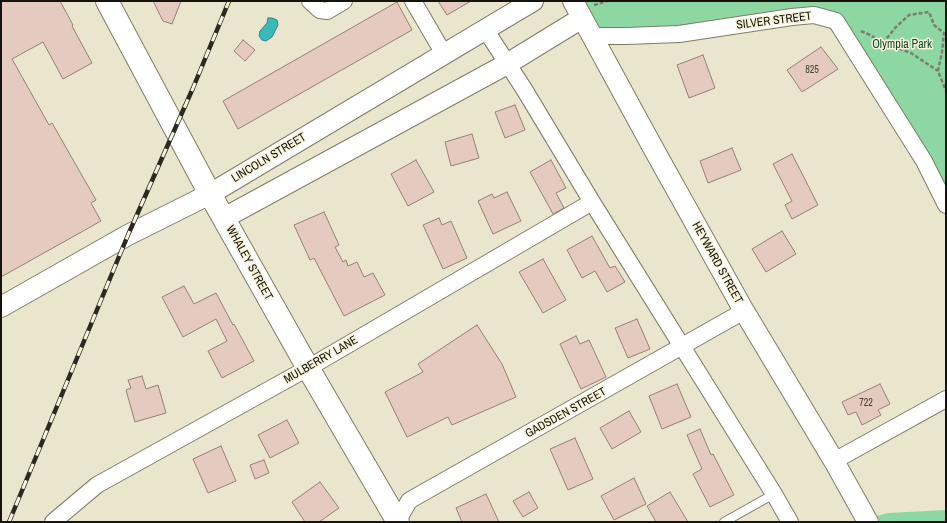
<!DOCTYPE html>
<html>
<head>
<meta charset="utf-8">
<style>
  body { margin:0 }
  #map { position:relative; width:947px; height:523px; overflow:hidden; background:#eae6cd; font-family:"Archivo Narrow",sans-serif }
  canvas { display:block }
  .frame { position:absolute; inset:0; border:2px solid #15130b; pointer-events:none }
</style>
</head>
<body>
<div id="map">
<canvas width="947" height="523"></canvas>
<div class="frame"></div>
</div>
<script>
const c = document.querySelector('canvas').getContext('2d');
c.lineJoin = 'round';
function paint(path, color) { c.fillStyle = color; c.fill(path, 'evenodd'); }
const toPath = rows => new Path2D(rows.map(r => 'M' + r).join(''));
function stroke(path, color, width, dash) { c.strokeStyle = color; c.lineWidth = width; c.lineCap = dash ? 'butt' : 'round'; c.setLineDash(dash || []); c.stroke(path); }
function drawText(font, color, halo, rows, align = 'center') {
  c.font = font + ' "Archivo Narrow",sans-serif'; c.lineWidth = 3; c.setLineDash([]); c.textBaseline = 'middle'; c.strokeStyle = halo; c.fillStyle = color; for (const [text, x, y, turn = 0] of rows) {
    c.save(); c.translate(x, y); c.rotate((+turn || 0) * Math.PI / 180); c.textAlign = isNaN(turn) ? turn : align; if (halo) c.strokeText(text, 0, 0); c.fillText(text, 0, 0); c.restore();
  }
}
paint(toPath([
  [580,1,946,1,946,205,836,21,593,36],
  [946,510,946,522,880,522,877,516,888,513]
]), '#8dd7a3');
const water = toPath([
  [268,18,272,18,277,20,278,25,272,37,266,41,262,40,259,36,260,31,267,23,268,18]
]);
paint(water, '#3bb9ba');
stroke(water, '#308786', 1);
const building = toPath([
  [1,1,60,1,73,25,72,26,92,63,63,79,43,42,12,59,49,125,52,123,96,200,91,203,101,221,1,277,1,1],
  [153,1,181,1,172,24,163,21,153,1],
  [438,1,471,1,447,15,438,1],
  [397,2,412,30,238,129,223,101,397,2],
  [243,40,255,50,245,61,234,51,243,40],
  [821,47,838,69,802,92,787,70,821,47],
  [703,55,715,88,689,98,677,65,703,55],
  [515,105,525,130,505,138,495,112,515,105],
  [472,134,479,158,451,166,445,142,472,134],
  [732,148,741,170,708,183,700,161,732,148],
  [792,154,818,205,792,219,785,205,792,201,773,164,792,154],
  [416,160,434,192,408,206,391,174,416,160],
  [551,160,566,188,556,193,564,208,553,214,530,172,551,160],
  [507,192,521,221,493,234,478,201,492,194,494,198,507,192],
  [324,212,339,245,335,247,343,262,346,260,348,266,357,262,364,277,373,273,385,295,344,316,314,258,310,260,294,225,324,212],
  [439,218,442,225,451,221,467,258,443,269,423,225,439,218],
  [782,231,796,254,766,272,752,249,782,231],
  [592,236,610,268,615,266,625,282,607,292,595,271,582,278,567,250,592,236],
  [543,259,566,300,543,313,519,272,543,259],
  [184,286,194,304,216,293,233,325,234,324,254,361,222,378,208,351,227,341,216,319,183,337,162,297,184,286],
  [637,319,650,349,628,358,615,328,637,319],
  [477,325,502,364,516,397,452,425,448,417,407,437,385,392,423,372,418,364,477,325],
  [576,336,580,344,589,340,606,377,581,389,560,344,576,336],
  [142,376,146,389,158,385,166,413,135,422,126,390,131,388,128,380,142,376],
  [677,384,691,417,662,429,649,396,677,384],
  [880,384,890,404,878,410,881,415,862,425,856,412,848,415,842,402,880,384],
  [629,411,641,432,612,449,600,428,629,411],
  [287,420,299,443,270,458,258,435,287,420],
  [700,429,711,455,713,454,734,495,710,507,693,474,702,469,687,435,700,429],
  [575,438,593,479,568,490,550,449,575,438],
  [221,446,236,481,208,493,193,459,221,446],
  [264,460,269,473,255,479,250,465,264,460],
  [634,478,646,504,614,520,601,496,634,478],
  [320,482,339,508,319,522,305,522,292,502,320,482],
  [529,492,538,508,523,517,513,501,529,492],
  [670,492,688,522,656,522,647,506,670,492],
  [486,494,499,522,462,522,456,508,486,494]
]);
paint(building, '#e4cabf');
stroke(building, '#977f74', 1);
const service = toPath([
  [724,522,774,494]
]);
const minor = toPath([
  [310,1,320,10,327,11,344,1],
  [413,1,444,54],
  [485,29,524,89,592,202,774,494,790,522],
  [593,36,627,36,679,34,792,17,814,15,836,21,924,161,946,205],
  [834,461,946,399],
  [53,522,97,485,308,368,592,202],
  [397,522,409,501,412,499,744,311]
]);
const tertiary = toPath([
  [573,1,652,146,744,311,834,461,868,522],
  [224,218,507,64,582,18],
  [1,307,128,235,210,194,533,1]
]);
const secondary = toPath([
  [107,1,210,194,308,368,398,522]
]);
stroke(service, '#817c66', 10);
stroke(minor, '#817c66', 18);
stroke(tertiary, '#817c66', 22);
stroke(secondary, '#817c66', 24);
stroke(toPath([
  [594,5,607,1],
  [861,31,870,35,883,43,911,53,938,71],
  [883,43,896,27,909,15,929,12,934,25,944,33,942,52,938,71,946,91]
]), '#807d6d', 2.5, [4, 2]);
stroke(service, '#fff', 8);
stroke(minor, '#fff', 16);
stroke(tertiary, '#fff', 20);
stroke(secondary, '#fff', 22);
const rail = toPath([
  [9,522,128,235,193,88,229,1]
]);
stroke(rail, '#2c2920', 4.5);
stroke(rail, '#f8f3da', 3, [9]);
drawText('10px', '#494138', null, [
  ["825",812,70],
  ["722",866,403]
]);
drawText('12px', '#15130b', '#f8f3da', [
  ["SILVER STREET",774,21,-7],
  ["LINCOLN STREET",269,158,-31],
  ["WHALEY STREET",249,263,61],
  ["HEYWARD STREET",717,263,61],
  ["MULBERRY LANE",321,360,-30],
  ["GADSDEN STREET",566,413,-29]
]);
drawText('12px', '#0d4827', '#f8f3da', [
  ["Olympia Park",902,45]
]);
</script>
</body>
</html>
